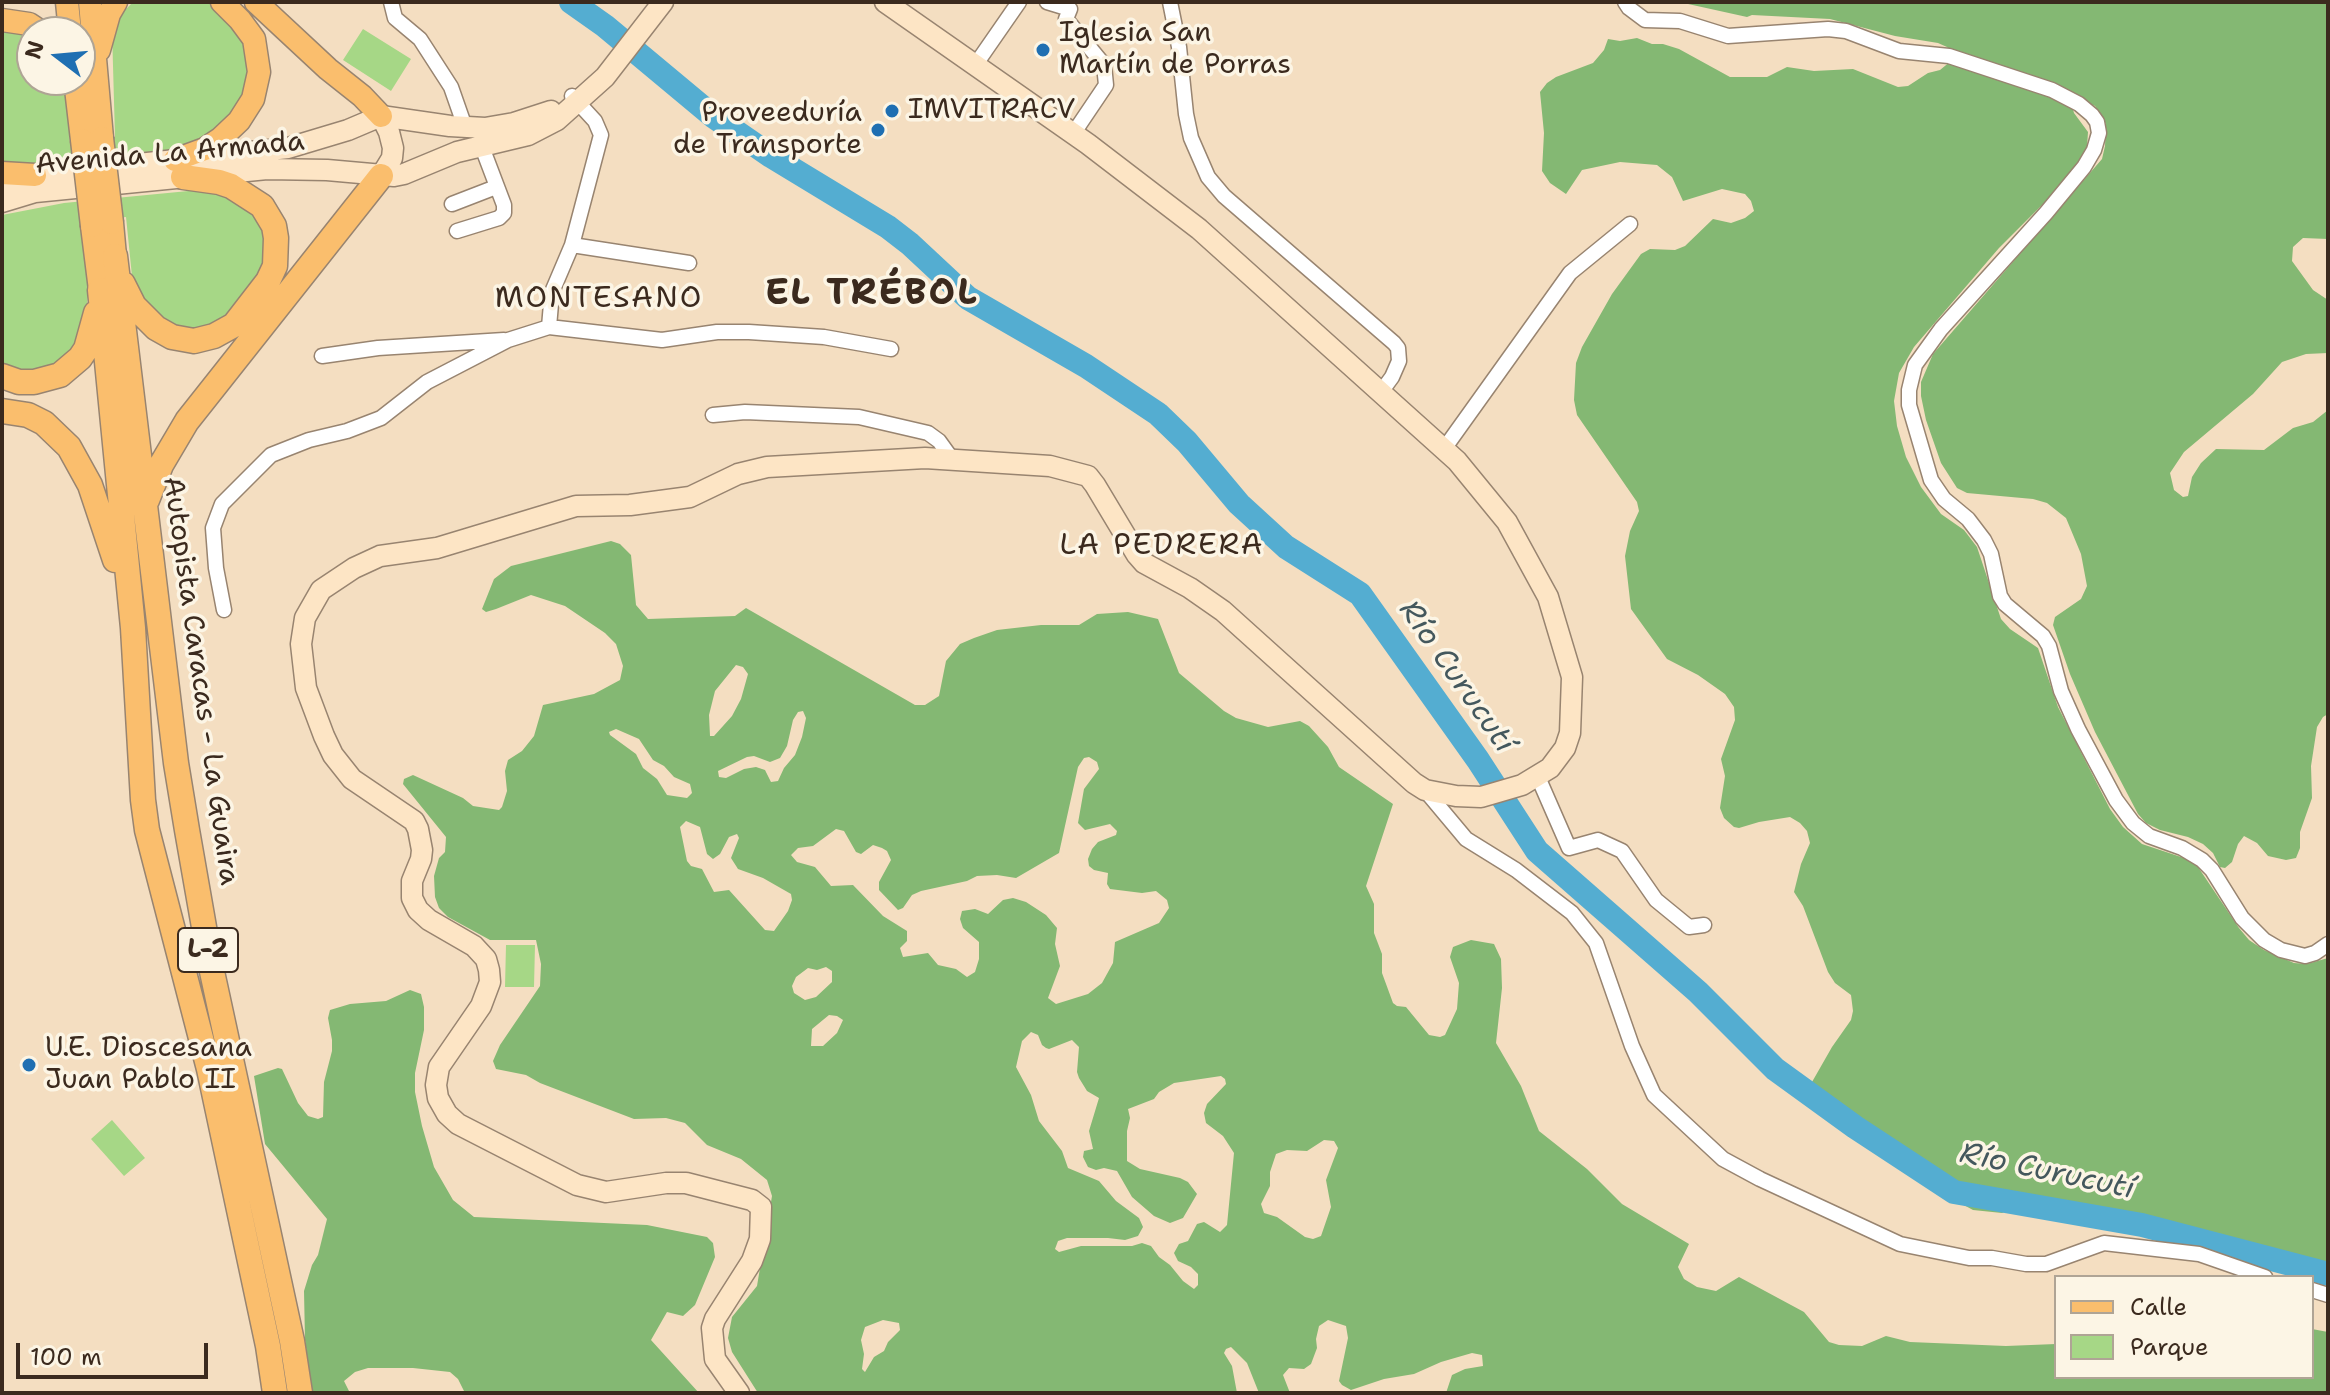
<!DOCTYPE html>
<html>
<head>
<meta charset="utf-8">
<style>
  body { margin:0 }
  #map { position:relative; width:2330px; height:1395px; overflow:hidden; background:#f4dec1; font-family:"Shantell Sans",sans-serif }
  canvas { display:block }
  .frame { position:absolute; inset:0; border:4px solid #3b2a1e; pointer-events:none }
  .legend { position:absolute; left:2054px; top:1275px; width:260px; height:104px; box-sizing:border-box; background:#fcf5e5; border:2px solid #afa495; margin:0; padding:10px 14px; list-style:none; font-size:24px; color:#3b2a1e }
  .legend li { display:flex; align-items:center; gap:16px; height:40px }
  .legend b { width:40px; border:2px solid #afa495 }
  .north { position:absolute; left:16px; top:16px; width:80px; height:80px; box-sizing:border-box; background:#fcf5e5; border:2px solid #afa495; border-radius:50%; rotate:286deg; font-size:22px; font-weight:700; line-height:32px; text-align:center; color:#3b2a1e }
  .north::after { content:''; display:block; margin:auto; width:28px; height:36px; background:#1f6fb2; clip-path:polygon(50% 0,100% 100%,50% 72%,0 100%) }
  .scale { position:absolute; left:16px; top:1343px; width:192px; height:36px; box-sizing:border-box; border:4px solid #3b2a1e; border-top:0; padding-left:10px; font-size:24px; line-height:28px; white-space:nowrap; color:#3b2a1e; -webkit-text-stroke:6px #fcf5e5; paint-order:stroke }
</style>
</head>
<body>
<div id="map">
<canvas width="2330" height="1395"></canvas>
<div class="frame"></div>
<ul class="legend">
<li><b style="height:10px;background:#fabe6d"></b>Calle</li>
<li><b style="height:22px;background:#a6d786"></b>Parque</li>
</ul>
<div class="north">N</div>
<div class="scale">100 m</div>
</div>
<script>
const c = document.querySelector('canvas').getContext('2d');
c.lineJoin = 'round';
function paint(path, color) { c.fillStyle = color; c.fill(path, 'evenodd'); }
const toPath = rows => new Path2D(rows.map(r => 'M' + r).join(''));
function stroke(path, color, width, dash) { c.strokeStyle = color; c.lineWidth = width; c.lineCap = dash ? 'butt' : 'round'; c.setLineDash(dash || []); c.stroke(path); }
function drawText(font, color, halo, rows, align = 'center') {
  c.font = font + ' "Shantell Sans",sans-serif'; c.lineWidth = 7; c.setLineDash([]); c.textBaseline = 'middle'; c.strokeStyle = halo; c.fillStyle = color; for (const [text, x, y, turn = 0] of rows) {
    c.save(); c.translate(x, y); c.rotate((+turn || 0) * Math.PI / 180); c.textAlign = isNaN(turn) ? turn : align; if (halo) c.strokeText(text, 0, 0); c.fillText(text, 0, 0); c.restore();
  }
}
paint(toPath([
  [133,2,208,2,225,16,247,39,250,71,245,104,221,131,180,151,34,168,2,167,2,30,13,30,32,37,32,80,63,80,67,94,70,143,115,137,112,30,121,14],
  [363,29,411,59,391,91,343,60],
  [209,189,232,197,256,213,271,251,241,310,199,335,159,321,133,286,126,217,82,223,89,274,86,324,71,354,52,367,27,372,2,363,2,215,64,203],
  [506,945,535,945,534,987,505,987],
  [112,1120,145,1158,124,1176,91,1139]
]), '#a6d786');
paint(toPath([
  [1679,2,2328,2,2328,239,2303,238,2293,247,2292,261,2313,290,2328,300,2328,353,2306,354,2282,362,2253,394,2184,452,2170,473,2174,490,2183,497,2188,496,2192,477,2201,463,2216,449,2264,450,2293,428,2313,422,2328,410,2328,714,2323,717,2317,727,2311,766,2312,798,2300,832,2300,848,2296,858,2286,860,2268,856,2257,843,2244,836,2238,844,2232,862,2225,868,2220,867,2213,853,2203,844,2188,837,2160,830,2146,823,2138,814,2095,732,2070,674,2053,625,2055,617,2081,599,2087,586,2081,554,2066,518,2047,503,2033,499,1967,493,1957,488,1941,463,1926,420,1921,396,1921,382,1933,354,2102,159,2105,146,2106,124,2095,106,2081,100,2072,106,2074,113,2088,132,2087,147,2080,162,2056,191,1999,248,1914,347,1899,373,1894,401,1897,426,1906,457,1921,487,1941,514,1964,530,1977,547,2001,619,2010,629,2038,648,2058,707,2110,809,2123,827,2142,844,2187,859,2198,867,2239,928,2249,940,2264,950,2294,963,2307,964,2328,958,2328,1284,2291,1268,2266,1252,2200,1229,2178,1230,2167,1234,2135,1231,2124,1228,2099,1212,2051,1201,2036,1200,2002,1213,1973,1210,1923,1183,1904,1164,1872,1145,1847,1120,1828,1110,1808,1089,1832,1047,1851,1020,1853,1011,1851,995,1835,983,1828,972,1803,906,1794,892,1801,864,1810,843,1807,831,1800,823,1790,817,1759,822,1739,828,1734,827,1724,818,1720,808,1725,776,1721,759,1735,720,1734,707,1725,694,1698,675,1667,659,1631,609,1625,556,1630,531,1639,511,1637,502,1577,415,1574,400,1576,363,1582,347,1612,294,1641,254,1650,249,1675,250,1685,246,1713,219,1731,223,1745,218,1754,211,1751,201,1745,194,1722,189,1683,201,1672,177,1657,165,1620,162,1582,170,1566,194,1550,183,1542,171,1544,133,1540,92,1547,83,1556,77,1593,63,1604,50,1608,39,1620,41,1637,38,1652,44,1663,44,1679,49,1730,77,1767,77,1787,67,1814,71,1853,69,1898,87,1908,86,1928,73,1940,70,1951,61,1952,56,1947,47,1938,43,1895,36,1830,19,1752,15,1747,17],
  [611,541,620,544,631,555,636,605,648,619,735,616,746,608,915,705,925,705,939,696,946,661,960,644,974,638,997,630,1041,625,1079,625,1097,614,1128,612,1158,619,1179,673,1224,711,1236,718,1268,727,1300,721,1309,726,1328,747,1339,767,1393,804,1366,886,1374,904,1374,933,1382,954,1382,973,1393,1003,1397,1006,1406,1007,1429,1035,1440,1037,1445,1035,1457,1009,1459,983,1450,957,1453,947,1471,940,1494,944,1501,959,1502,988,1496,1043,1521,1086,1539,1131,1587,1169,1622,1204,1689,1244,1678,1267,1684,1279,1697,1287,1716,1291,1739,1277,1804,1312,1829,1342,1839,1345,1862,1346,1886,1336,1910,1342,2006,1346,2056,1344,2056,1377,2312,1377,2312,1329,2328,1332,2328,1393,1446,1393,1452,1375,1465,1369,1483,1366,1482,1355,1472,1353,1441,1362,1414,1374,1384,1379,1351,1390,1342,1385,1339,1381,1348,1338,1346,1326,1328,1320,1319,1326,1316,1339,1317,1348,1311,1364,1304,1369,1289,1368,1283,1375,1290,1393,1259,1393,1247,1363,1231,1347,1226,1349,1224,1353,1232,1366,1237,1393,758,1393,732,1352,728,1338,732,1317,757,1286,772,1196,767,1180,741,1159,707,1145,685,1123,666,1118,634,1119,540,1083,526,1075,496,1069,493,1061,500,1045,540,986,541,964,536,940,490,940,448,917,439,908,435,897,434,876,439,858,445,852,446,837,403,784,404,779,413,775,463,798,473,806,499,810,502,807,507,791,505,771,508,760,522,751,534,736,543,705,594,694,620,680,623,666,616,644,605,633,565,606,531,595,496,609,486,612,482,609,494,579,511,566],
  [736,665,743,667,748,674,741,699,732,716,714,736,710,736,709,715,715,691],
  [803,711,806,718,802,737,795,755,784,768,778,781,771,782,765,770,756,767,744,769,726,778,719,777,718,771,747,757,754,756,770,762,780,758,787,746,793,720,798,712],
  [616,729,639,739,653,760,664,766,674,777,690,784,692,793,687,798,667,795,657,779,643,768,636,754,610,735,609,732],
  [1089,757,1097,762,1099,769,1084,789,1078,823,1085,830,1110,824,1117,831,1116,835,1098,842,1092,849,1088,859,1089,866,1094,870,1108,873,1107,884,1110,889,1142,893,1156,891,1167,900,1169,908,1159,923,1115,942,1113,963,1102,983,1088,994,1056,1004,1048,998,1060,966,1055,944,1057,928,1046,915,1026,902,1013,898,1003,900,988,914,975,909,962,911,960,919,963,928,979,942,979,959,975,972,967,977,956,969,938,965,928,953,903,957,900,948,907,941,907,931,883,916,853,885,831,886,815,867,797,862,791,855,798,848,813,846,836,829,844,831,856,852,861,854,873,845,882,848,887,851,891,860,879,882,879,890,898,910,903,908,912,895,921,891,967,881,977,876,997,875,1016,878,1059,853,1078,767,1084,758],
  [686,821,700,827,707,854,713,859,720,854,729,837,737,834,739,838,731,858,738,869,763,878,791,894,792,900,788,911,774,931,765,930,729,890,714,892,702,869,691,866,687,861,680,827],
  [826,967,832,971,832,982,816,997,805,1000,794,993,792,986,796,977,808,968,817,970],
  [829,1015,837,1016,843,1020,837,1033,823,1046,811,1046,812,1029],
  [1031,1032,1038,1035,1042,1045,1046,1048,1049,1049,1072,1040,1079,1047,1077,1072,1079,1078,1087,1091,1099,1098,1089,1131,1093,1149,1084,1151,1083,1157,1088,1167,1096,1170,1104,1168,1117,1171,1132,1197,1154,1216,1170,1223,1183,1218,1197,1194,1188,1182,1180,1178,1140,1169,1127,1161,1127,1131,1130,1118,1128,1109,1154,1099,1159,1092,1174,1083,1221,1076,1225,1079,1226,1084,1207,1104,1204,1113,1206,1123,1223,1136,1234,1153,1227,1225,1220,1232,1204,1222,1197,1224,1188,1241,1179,1244,1174,1253,1178,1261,1191,1267,1198,1274,1198,1285,1194,1289,1183,1281,1170,1265,1159,1257,1151,1246,1142,1243,1132,1246,1081,1246,1059,1252,1055,1249,1058,1241,1067,1238,1108,1238,1125,1240,1138,1236,1143,1227,1139,1218,1116,1201,1099,1181,1068,1168,1062,1151,1039,1121,1031,1095,1016,1067,1022,1041],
  [1324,1140,1334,1141,1338,1148,1326,1180,1331,1207,1321,1236,1313,1239,1305,1237,1277,1217,1264,1213,1261,1204,1270,1186,1270,1172,1276,1154,1287,1150,1307,1151],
  [883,1320,899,1323,900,1330,888,1342,884,1351,874,1357,865,1372,862,1369,864,1354,861,1340,865,1327],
  [410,990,421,994,424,1007,424,1030,415,1073,415,1092,422,1126,434,1167,453,1200,474,1217,647,1225,707,1237,713,1243,715,1257,695,1305,683,1316,667,1312,651,1340,699,1393,465,1393,458,1379,450,1372,413,1368,368,1368,355,1372,344,1381,350,1393,312,1393,305,1340,304,1291,312,1265,318,1255,327,1219,265,1144,254,1076,278,1068,282,1069,298,1103,308,1116,318,1119,323,1117,324,1082,332,1051,332,1040,328,1018,330,1010,350,1004,386,1001]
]), '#84b873');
stroke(toPath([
  [571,2,605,26,713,116,771,156,888,227,910,244,968,298,1086,366,1158,414,1187,442,1239,504,1286,547,1360,594,1478,760,1537,851,1698,992,1775,1069,1855,1127,1954,1192,2142,1225,2328,1274]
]), '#54add1', 24);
const minor = toPath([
  [391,2,395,18,420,39,451,87,465,127],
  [1047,2,1070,9,1066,19,1104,65,1106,85,1073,134],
  [1170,2,1179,47,1186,114,1191,138,1208,177,1224,196,1394,343,1398,348,1399,361,1392,377,1381,392],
  [1625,2,1629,8,1645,20,1680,21,1728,36,1828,29,1846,31,1899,51,1949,56,2052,90,2079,104,2092,115,2097,122,2099,133,2094,150,2084,167,2046,213,1941,329,1915,365,1909,390,1909,405,1931,480,1944,499,1968,519,1984,540,1991,554,2000,596,2005,604,2043,636,2049,646,2061,691,2078,729,2116,800,2133,823,2149,836,2182,848,2202,860,2212,870,2242,918,2264,940,2281,950,2305,956,2315,953,2328,944],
  [976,64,1019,2],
  [572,96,595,121,601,135,572,245,552,292,549,327,662,340,717,332,749,332,824,337,891,349],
  [452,204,496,187],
  [457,231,499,218,504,213,504,205,482,147],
  [572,245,689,263],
  [322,356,378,348,504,340],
  [713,415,745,412,859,417,928,433,939,441,952,459],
  [1444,449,1570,273,1630,224],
  [224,610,216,568,213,528,222,504,271,455,309,440,347,431,381,418,427,382,508,340,549,327],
  [1538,777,1569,848,1598,840,1622,851,1656,900,1689,927,1704,925],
  [1425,790,1466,839,1516,870,1572,913,1596,943,1632,1046,1654,1095,1723,1159,1760,1179,1900,1244,1969,1258,1992,1258,2026,1264,2046,1264,2104,1243,2199,1254,2265,1277],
  [2312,1290,2328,1295]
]);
const secondary = toPath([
  [381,116,389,132,393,148,392,158,381,176],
  [2,184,35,175,288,148,348,130,381,116,450,126,485,128,514,123,551,111],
  [2,202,35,192,267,169,327,170,394,176,404,174,457,152,528,135,557,120,605,77,663,2],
  [739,1393,715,1359,712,1328,715,1319,752,1261,760,1239,761,1207,752,1200,686,1183,666,1183,606,1192,577,1185,458,1124,447,1114,438,1098,436,1085,439,1067,481,1006,490,982,489,970,486,959,474,946,429,920,418,910,412,898,412,881,421,859,422,850,418,829,414,821,352,779,333,755,324,736,306,688,301,644,305,618,321,590,354,568,380,556,437,548,576,506,630,505,690,497,738,474,767,467,925,458,1050,466,1088,476,1095,485,1137,555,1144,563,1190,588,1223,611,1414,783,1425,790,1456,796,1481,797,1522,785,1550,768,1565,748,1570,733,1572,677,1548,597,1507,522,1457,461,1199,229,1088,144,885,2]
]);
const primary = toPath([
  [67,2,70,32],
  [90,2,102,138],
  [256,2,328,69,362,96,381,116],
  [2,20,29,24,41,32],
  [99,50,109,14,116,2],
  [75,80,82,140],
  [175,160,205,149,220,139,239,121,253,99,259,72,254,39,240,20,222,2],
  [2,173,35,175],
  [112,223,115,256],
  [92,226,100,290]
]);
const trunk = toPath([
  [115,256,176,763,187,830,211,967,292,1341,300,1393],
  [123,284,134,306,156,328,172,337,194,341,214,336,234,325,268,281,275,266,276,238,274,226,262,206,231,186,219,182,183,177],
  [100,290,133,628,143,800,147,830,209,1069,268,1346,275,1393],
  [2,376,19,382,34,382,60,375,80,358,86,349,96,313],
  [2,411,28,415,44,423,69,447,90,485,115,560],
  [147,500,161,465,187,421,381,176]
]);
stroke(minor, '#988470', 17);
stroke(secondary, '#988470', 23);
stroke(primary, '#988470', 25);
stroke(trunk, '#988470', 27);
stroke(minor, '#fff', 14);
stroke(secondary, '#fde5c5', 20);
stroke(primary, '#fabe6d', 22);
stroke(trunk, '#fabe6d', 24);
const primaryBridge = toPath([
  [102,138,112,223],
  [82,140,92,226]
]);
stroke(primaryBridge, '#988470', 25, []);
stroke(primaryBridge, '#fabe6d', 22);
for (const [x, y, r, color] of [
  [1043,50,8,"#1f6fb2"],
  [892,111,8,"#1f6fb2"],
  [878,130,8,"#1f6fb2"],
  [29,1065,8,"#1f6fb2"]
]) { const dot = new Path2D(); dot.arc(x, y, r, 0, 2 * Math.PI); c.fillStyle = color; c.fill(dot); stroke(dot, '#fcf5e5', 3); }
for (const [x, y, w] of [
  [208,950,60]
]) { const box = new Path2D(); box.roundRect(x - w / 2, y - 22, w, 44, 6); c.fillStyle = '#fcf5e5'; c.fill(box); stroke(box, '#3b2a1e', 2); }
drawText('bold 26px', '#3b2a1e', null, [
  ["L-2",208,950]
]);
drawText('28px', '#3b2a1e', '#fcf5e5', [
  ["Iglesia San",1059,34],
  ["Martín de Porras",1059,66],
  ["IMVITRACV",908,111],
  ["Proveeduría",862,114,"right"],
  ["de Transporte",862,146,"right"],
  ["U.E. Dioscesana",45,1049],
  ["Juan Pablo II",45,1081]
], 'left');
drawText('28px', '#3b2a1e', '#fcf5e5', [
  ["Avenida La Armada",170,154,-5],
  ["Autopista Caracas - La Guaira",200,681,82]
]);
c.letterSpacing = '2px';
drawText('30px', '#3b2a1e', '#fcf5e5', [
  ["MONTESANO",599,299],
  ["LA PEDRERA",1162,546]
]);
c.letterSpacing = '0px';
drawText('italic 30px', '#44585d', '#fcf5e5', [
  ["Río Curucutí",1456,677,55],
  ["Río Curucutí",2047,1172,12]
]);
c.letterSpacing = '2px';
drawText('bold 36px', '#3b2a1e', '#fcf5e5', [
  ["EL TRÉBOL",872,295]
]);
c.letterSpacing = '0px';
</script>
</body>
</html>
